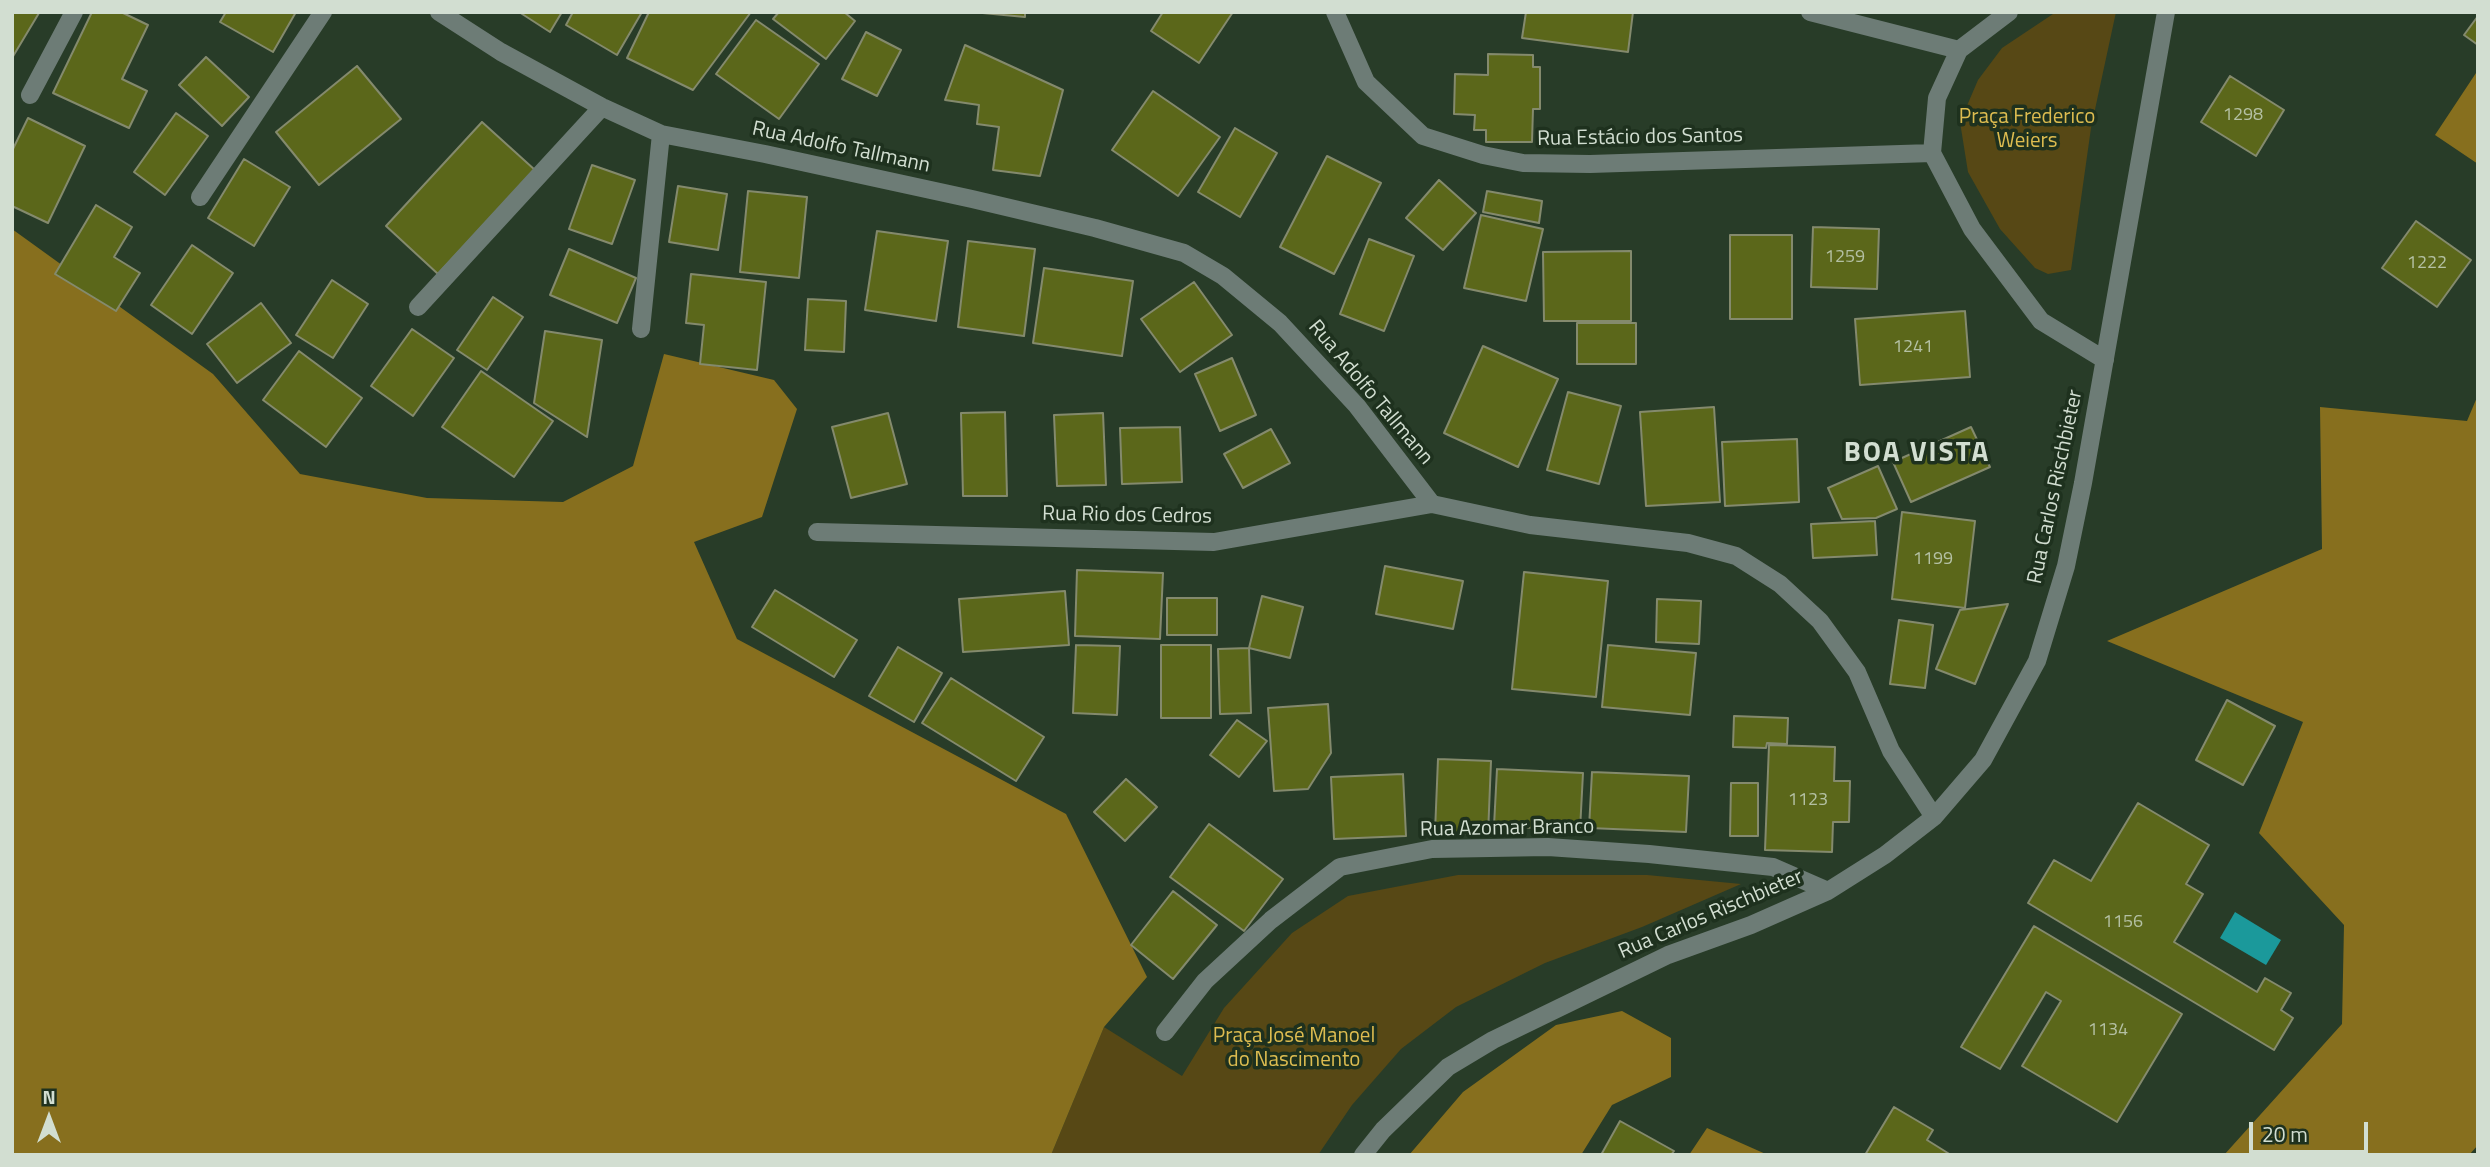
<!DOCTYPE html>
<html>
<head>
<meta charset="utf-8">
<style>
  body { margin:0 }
  #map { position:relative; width:2490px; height:1167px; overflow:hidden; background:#283c28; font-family:"Titillium Web",sans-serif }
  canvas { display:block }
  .frame { position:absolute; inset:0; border:14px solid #d2ded1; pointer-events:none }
  .north { position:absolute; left:14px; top:1083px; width:70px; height:70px; -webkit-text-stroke:5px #1e311e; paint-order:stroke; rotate:0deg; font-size:19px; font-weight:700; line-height:28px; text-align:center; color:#d2ded1 }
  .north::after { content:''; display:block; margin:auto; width:24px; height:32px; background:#d2ded1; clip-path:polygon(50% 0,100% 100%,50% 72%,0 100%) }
  .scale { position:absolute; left:2249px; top:1122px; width:119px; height:32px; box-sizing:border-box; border:4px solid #d2ded1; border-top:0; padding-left:9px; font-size:21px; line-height:24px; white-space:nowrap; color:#d2ded1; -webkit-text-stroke:5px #1e311e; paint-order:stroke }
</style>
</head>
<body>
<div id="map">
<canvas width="2490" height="1167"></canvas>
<div class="frame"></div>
<div class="north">N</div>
<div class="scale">20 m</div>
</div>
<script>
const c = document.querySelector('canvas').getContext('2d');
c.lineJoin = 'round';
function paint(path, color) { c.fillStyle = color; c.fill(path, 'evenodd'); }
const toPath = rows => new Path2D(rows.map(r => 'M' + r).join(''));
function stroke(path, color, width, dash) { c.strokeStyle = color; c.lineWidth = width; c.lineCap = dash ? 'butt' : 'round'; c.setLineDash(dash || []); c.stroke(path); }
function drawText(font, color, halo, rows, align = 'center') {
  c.font = font + ' "Titillium Web",sans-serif'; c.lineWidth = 7; c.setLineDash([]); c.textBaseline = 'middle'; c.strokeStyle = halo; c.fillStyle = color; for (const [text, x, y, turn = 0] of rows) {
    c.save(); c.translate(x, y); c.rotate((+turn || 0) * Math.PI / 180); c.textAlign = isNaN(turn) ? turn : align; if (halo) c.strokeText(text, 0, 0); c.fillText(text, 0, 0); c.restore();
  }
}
paint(toPath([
  [2056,12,2116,12,2091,128,2071,270,2048,274,2035,268,2000,229,1968,172,1960,122,1978,80,2002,48],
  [1458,875,1647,875,1741,884,1642,927,1545,963,1456,1007,1401,1049,1352,1105,1318,1155,1051,1155,1104,1027,1182,1076,1224,1008,1292,933,1348,896]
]), '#574815');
paint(toPath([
  [2476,73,2478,73,2478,164,2435,135],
  [12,229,213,374,300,474,427,498,563,502,633,466,664,354,774,380,797,409,762,517,694,542,737,639,1066,814,1147,977,1104,1027,1051,1155,12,1155],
  [2478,395,2478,1145,2469,1155,2224,1155,2342,1024,2344,925,2259,833,2303,722,2107,641,2322,549,2320,407,2467,421],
  [1622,1011,1671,1038,1671,1077,1612,1105,1581,1155,1409,1155,1463,1092,1556,1025],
  [1707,1128,1768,1155,1689,1155]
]), '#876f1e');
paint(toPath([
  [2235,912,2281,940,2266,965,2220,938]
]), '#1b999b');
const building = toPath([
  [12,12,39,13,12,58,12,12],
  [92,12,121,12,148,25,122,79,147,91,129,128,53,93,92,12],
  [226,12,296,12,273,52,220,22,226,12],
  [519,12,562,12,550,32,519,12],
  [573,12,642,12,617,55,566,25,573,12],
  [649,12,751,12,693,90,627,58,649,12],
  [779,12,844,12,855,21,826,59,773,19,779,12],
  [972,12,1025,12,1025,17,972,12],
  [1163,12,1233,12,1199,63,1151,31,1163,12],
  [1526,12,1633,12,1628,52,1522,38,1526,12],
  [2478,16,2478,45,2464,35,2478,16],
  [756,20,819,64,779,119,716,74,756,20],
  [866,32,901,50,877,96,842,79,866,32],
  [965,45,1063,90,1040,176,993,170,999,127,977,124,979,105,945,100,965,45],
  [1488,54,1533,55,1533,67,1540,67,1540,109,1533,109,1532,142,1486,142,1486,130,1474,130,1475,115,1454,114,1455,74,1488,75,1488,54],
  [206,57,249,97,222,126,179,85,206,57],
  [357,66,401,119,319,185,276,132,357,66],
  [2230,76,2284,110,2256,156,2201,122,2230,76],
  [1153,91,1220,137,1178,196,1112,150,1153,91],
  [176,113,208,136,165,195,134,172,176,113],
  [28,118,85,146,48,223,12,206,12,151,28,118],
  [482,122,535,170,438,274,386,226,482,122],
  [1235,128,1277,153,1240,217,1198,192,1235,128],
  [1327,156,1381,183,1334,274,1280,247,1327,156],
  [244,159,290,187,254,246,208,218,244,159],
  [592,165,635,180,612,244,569,229,592,165],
  [1439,180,1476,213,1443,250,1406,218,1439,180],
  [678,186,727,194,718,250,669,242,678,186],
  [748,191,807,197,799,278,740,272,748,191],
  [1487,191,1542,201,1539,223,1483,212,1487,191],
  [96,205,132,227,114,257,140,273,116,311,55,274,96,205],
  [1481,215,1543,229,1526,301,1464,288,1481,215],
  [2416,221,2471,260,2437,307,2382,268,2416,221],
  [1813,227,1879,229,1877,289,1811,287,1813,227],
  [877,231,948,241,936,321,865,310,877,231],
  [1730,235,1792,235,1792,319,1730,319,1730,235],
  [1369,239,1414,256,1384,331,1340,314,1369,239],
  [968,241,1035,249,1024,336,958,327,968,241],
  [192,245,233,273,192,334,151,305,192,245],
  [569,249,636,278,617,323,550,295,569,249],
  [1631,251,1631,321,1544,321,1543,252,1631,251],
  [1044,268,1133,281,1122,356,1033,343,1044,268],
  [691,274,766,282,757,370,700,364,704,325,686,323,691,274],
  [332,280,368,304,333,358,296,335,332,280],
  [1194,282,1232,335,1180,372,1141,319,1194,282],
  [493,297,523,317,487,370,457,350,493,297],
  [808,299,846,301,844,352,805,350,808,299],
  [261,303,291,343,237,383,207,344,261,303],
  [1965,311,1970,377,1860,385,1855,319,1965,311],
  [1577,323,1636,323,1636,364,1577,364,1577,323],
  [412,329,454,358,413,416,371,386,412,329],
  [545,331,602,340,587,437,534,403,545,331],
  [1483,346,1558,379,1518,467,1444,433,1483,346],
  [299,351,362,398,326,447,263,400,299,351],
  [1232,358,1256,415,1220,431,1195,374,1232,358],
  [481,371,553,421,514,477,442,427,481,371],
  [1568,392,1621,406,1599,484,1547,470,1568,392],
  [1714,407,1720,502,1646,506,1640,412,1714,407],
  [1005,412,1007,496,963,496,961,413,1005,412],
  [888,413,907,484,851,498,832,427,888,413],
  [1103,413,1106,485,1057,486,1054,415,1103,413],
  [1180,427,1182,482,1122,484,1120,428,1180,427],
  [1971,427,1990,467,1911,502,1893,462,1971,427],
  [1271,429,1290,463,1243,488,1224,454,1271,429],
  [1797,439,1799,502,1725,506,1722,442,1797,439],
  [1878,466,1897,509,1876,518,1842,519,1828,488,1878,466],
  [1902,512,1975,521,1965,608,1892,599,1902,512],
  [1875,521,1877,555,1813,558,1811,524,1875,521],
  [1385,566,1463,581,1453,629,1376,614,1385,566],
  [1077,570,1163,573,1160,639,1075,636,1077,570],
  [1524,572,1608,581,1596,697,1512,689,1524,572],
  [775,590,857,640,834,677,752,627,775,590],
  [1065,591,1069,645,963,652,959,599,1065,591],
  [1262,596,1303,607,1290,658,1249,648,1262,596],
  [1167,598,1217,598,1217,635,1167,635,1167,598],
  [1657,599,1701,601,1699,644,1656,642,1657,599],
  [2008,604,1975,684,1936,669,1960,610,2008,604],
  [1899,620,1933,625,1925,688,1890,684,1899,620],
  [1076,645,1120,646,1117,715,1073,713,1076,645],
  [1161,645,1211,645,1211,718,1161,718,1161,645],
  [1608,645,1696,653,1690,715,1602,707,1608,645],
  [898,647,942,673,914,722,869,696,898,647],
  [1249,648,1251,713,1220,714,1218,649,1249,648],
  [951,678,1044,737,1016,781,922,723,951,678],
  [2227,700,2275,726,2243,785,2196,760,2227,700],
  [1328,704,1331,753,1308,789,1274,791,1268,708,1328,704],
  [1734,716,1788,718,1787,744,1767,743,1766,748,1733,747,1734,716],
  [1237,720,1267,741,1239,777,1210,755,1237,720],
  [1769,745,1835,747,1834,781,1850,781,1849,822,1833,822,1832,852,1765,850,1769,745],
  [1438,759,1491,761,1488,835,1435,832,1438,759],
  [1497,769,1583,773,1580,830,1494,826,1497,769],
  [1592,772,1689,776,1686,832,1589,828,1592,772],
  [1403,774,1406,836,1334,839,1331,777,1403,774],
  [1126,779,1157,807,1125,841,1094,812,1126,779],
  [1731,783,1758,783,1758,836,1730,836,1731,783],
  [2138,803,2209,845,2186,884,2203,894,2174,942,2257,992,2265,978,2291,993,2281,1010,2293,1018,2274,1050,2028,903,2054,860,2091,881,2138,803],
  [1209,824,1283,879,1244,931,1170,877,1209,824],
  [1173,891,1217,925,1173,979,1131,945,1173,891],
  [2034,926,2182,1014,2117,1122,2022,1066,2061,1001,2046,992,2000,1069,1961,1047,2034,926],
  [1894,1107,1933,1130,1927,1140,1951,1155,1865,1155,1894,1107],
  [1620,1121,1674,1151,1671,1155,1601,1155,1620,1121]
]);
paint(building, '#5b671a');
stroke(building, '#848a6d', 2);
stroke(toPath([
  [439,12,501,52,602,107,661,134,765,154,972,199,1095,228,1184,253,1223,276,1280,323,1357,406,1432,504,1530,525,1688,543,1736,556,1780,584,1820,621,1857,672,1891,751,1934,817],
  [1335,12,1366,82,1423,136,1483,155,1523,163,1590,164,1932,153],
  [1810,12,1959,50],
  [2009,12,1959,50,1937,98,1932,153,1972,229,2041,321,2105,360],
  [30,95,74,12],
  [200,197,323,12],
  [418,307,602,107],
  [641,329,661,134],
  [817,532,1214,542,1432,504],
  [1165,1032,1205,981,1271,920,1340,867,1432,849,1548,847,1649,854,1773,867,1828,891],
  [1363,1155,1383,1130,1448,1067,1493,1040,1668,955,1751,925,1828,891,1885,855,1934,817,1983,760,2037,661,2066,566,2083,483,2166,12]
]), '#6d7c76', 18);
drawText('18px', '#b4c0a3', null, [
  ["1298",2243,116],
  ["1259",1845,258],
  ["1222",2427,264],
  ["1241",1913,348],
  ["1199",1933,560],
  ["1123",1808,801],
  ["1156",2123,923],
  ["1134",2108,1031]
]);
drawText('21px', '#ddbc50', '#1e311e', [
  ["Praça Frederico",2027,118],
  ["Weiers",2027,142],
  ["Praça José Manoel",1294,1037],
  ["do Nascimento",1294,1061]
]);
drawText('21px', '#d2ded1', '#1e311e', [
  ["Rua Estácio dos Santos",1640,138,-1],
  ["Rua Adolfo Tallmann",841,148,12],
  ["Rua Adolfo Tallmann",1370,393,50],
  ["Rua Carlos Rischbieter",2056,487,-78],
  ["Rua Rio dos Cedros",1127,516,1],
  ["Rua Azomar Branco",1507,829,-1],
  ["Rua Carlos Rischbieter",1711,915,-23]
]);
c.letterSpacing = '2px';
drawText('bold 28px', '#d2ded1', '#1e311e', [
  ["BOA VISTA",1917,454]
]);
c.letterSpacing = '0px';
</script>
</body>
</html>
